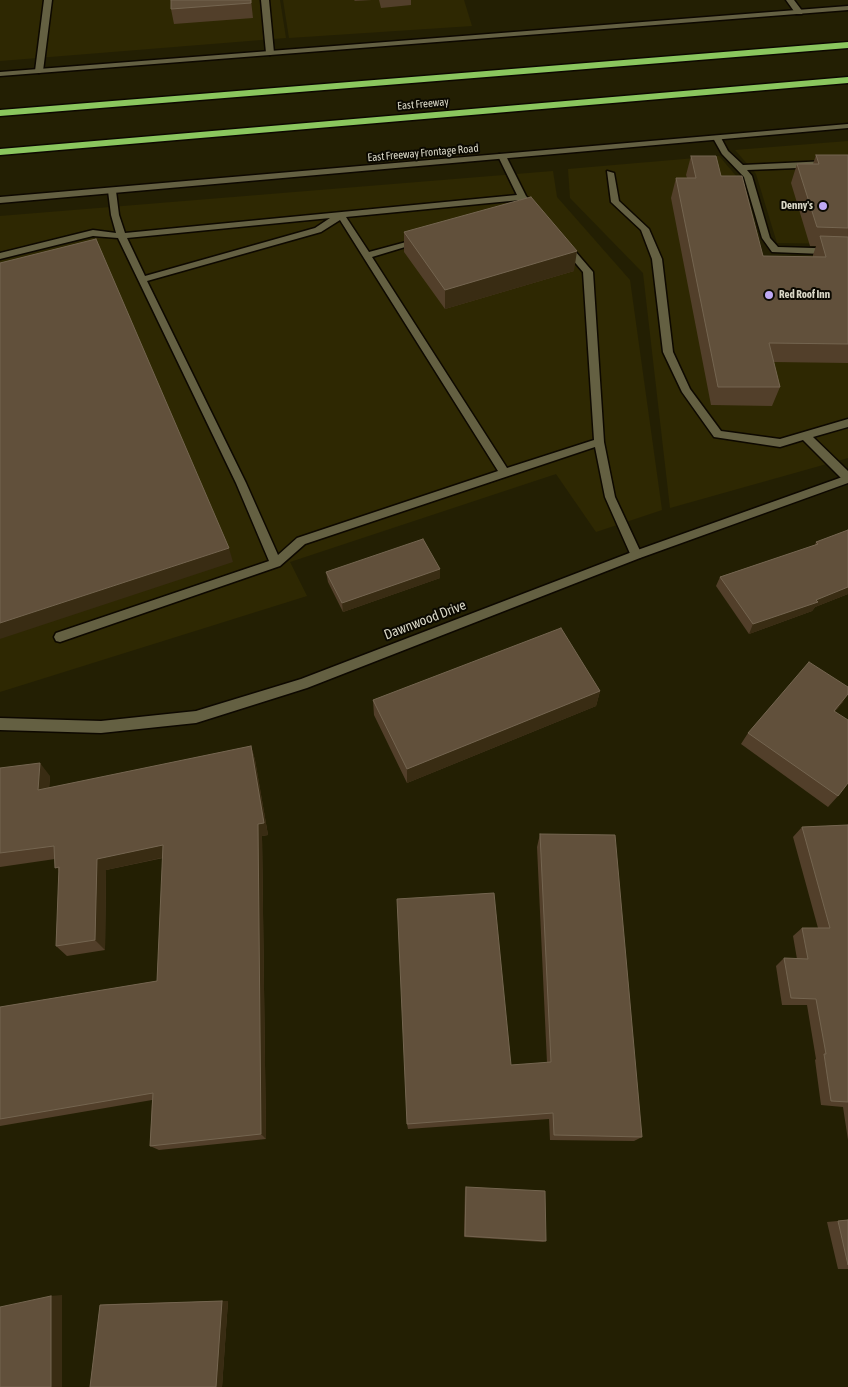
<!DOCTYPE html>
<html>
<head>
<meta charset="utf-8">
<style>
  body { margin:0 }
  canvas { display:block; background:#231f03 }
</style>
</head>
<body>
<canvas width="848" height="1387"></canvas>
<script>
const c = document.querySelector('canvas').getContext('2d');
c.lineJoin = 'round';
function paint(path, color) { c.fillStyle = color; c.fill(path, 'evenodd'); }
const toPath = rows => new Path2D(rows.map(r => 'M' + r).join(''));
function stroke(path, color, width, dash) { c.strokeStyle = color; c.lineWidth = width; c.lineCap = dash ? 'butt' : 'round'; c.setLineDash(dash || []); c.stroke(path); }
function drawText(font, color, halo, rows, align = 'center') {
  c.font = font + ' "Asap Condensed",sans-serif'; c.lineWidth = 4; c.setLineDash([]); c.textBaseline = 'middle'; c.strokeStyle = halo; c.fillStyle = color; for (const [text, x, y, turn = 0] of rows) {
    c.save(); c.translate(x, y); c.rotate((+turn || 0) * Math.PI / 180); c.textAlign = isNaN(turn) ? turn : align; if (halo) c.strokeText(text, 0, 0); c.fillText(text, 0, 0); c.restore();
  }
}
paint(toPath([
  [0,0,280,0,286,38,0,61],
  [283,0,464,0,472,26,289,38],
  [848,141,848,244,777,243,756,174,735,150],
  [719,156,738,178,764,257,848,260,848,458,670,508,643,273,570,198,568,169],
  [553,171,557,197,630,280,662,510,596,532,556,474,290,562,307,596,0,692,0,216]
]), '#2e2802');
const lane = toPath([
  [44,0,52,0,43,71,39,73,35,71,44,0],
  [261,0,269,0,274,53,270,55,266,53,261,0],
  [786,0,794,0,803,12,802,14,796,14,786,0],
  [714,136,720,136,728,151,743,165,848,160,848,166,747,170,752,176,770,238,778,247,848,249,848,255,772,252,762,238,744,177,722,154,713,138,714,136],
  [499,154,506,156,526,196,538,208,538,212,532,212,520,200,346,217,369,252,421,238,425,241,372,257,507,468,594,440,583,272,561,246,566,243,569,244,593,272,604,442,615,497,642,555,640,558,632,558,605,497,595,447,305,544,280,566,60,642,56,641,54,637,56,633,269,561,236,483,118,238,93,236,0,259,0,253,93,230,116,233,111,215,108,191,112,188,116,191,119,215,125,233,517,195,498,156,499,154],
  [330,218,315,228,145,276,127,238,330,218],
  [340,220,498,471,297,538,278,555,246,483,147,281,321,232,340,220],
  [607,171,614,173,619,201,649,229,662,259,673,352,690,389,721,431,780,439,848,419,848,427,813,437,848,471,848,482,844,481,803,440,780,447,714,437,682,392,663,352,652,259,641,230,611,202,607,171]
]);
const street = toPath([
  [848,475,848,483,640,558,307,688,196,723,101,733,0,730,0,718,101,721,196,711,301,679,632,552,848,475]
]);
const secondary = toPath([
  [848,6,848,10,0,76,0,72,848,6],
  [848,124,848,128,0,203,0,197,848,124]
]);
const highway = toPath([
  [848,42,848,48,0,116,0,110,848,42],
  [848,77,848,83,0,155,0,149,848,77]
]);
stroke(lane, '#0d0800', 3);
stroke(street, '#0d0800', 3);
stroke(secondary, '#0d0800', 3);
stroke(highway, '#0d0800', 3);
paint(lane, '#646042');
paint(street, '#646042');
paint(secondary, '#646042');
paint(highway, '#8bc65e');
paint(toPath([
  [251,0,253,18,174,24,171,9],
  [354,0,372,0,355,1],
  [379,0,411,0,411,5,381,8],
  [816,155,848,155,848,363,773,362,780,387,772,406,711,405,671,198,676,178,687,178,686,175,691,156,721,176,763,256,813,257,813,255,816,246,810,246,791,183,797,164,813,164],
  [404,232,574,271,445,309,404,252],
  [848,530,848,594,815,607,812,611,749,634,716,586,720,577,815,545,816,542],
  [440,569,440,578,343,612,328,582,326,572],
  [600,691,596,706,407,783,374,715,373,700],
  [843,702,835,711,838,796,828,807,741,744,748,733],
  [251,746,255,760,268,835,262,836,266,1139,159,1150,150,1146,152,1100,0,1126,0,1007,157,981,163,858,106,870,105,950,67,956,56,946,59,872,55,859,0,867,0,768,50,776,49,788],
  [848,825,848,1140,843,1107,821,1105,815,1060,816,1059,807,1005,782,1005,776,966,784,958,797,959,793,936,802,928,818,928,793,837,802,827],
  [540,834,642,1137,634,1141,550,1140,549,1119,408,1129,407,1124,511,1065,547,1063,537,847],
  [466,1187,546,1241,543,1242,464,1237,465,1188],
  [848,1220,848,1269,838,1269,827,1222],
  [228,1301,222,1387,90,1387,100,1305,110,1304]
]), '#523f2a');
paint(toPath([
  [577,251,574,271,445,309,445,290],
  [229,548,233,562,0,639,0,623],
  [440,569,440,578,343,612,342,603],
  [848,587,848,594,815,607,812,611,749,634,753,624],
  [600,691,596,706,407,783,407,769],
  [848,694,843,702,826,723,834,711],
  [251,746,255,760,268,835,262,836,266,1139,261,1134],
  [40,763,50,776,48,803,38,790],
  [163,845,170,856,106,870,105,950,95,940,97,859],
  [62,1295,62,1387,51,1387,51,1296],
  [222,1301,228,1301,222,1387,216,1387]
]), '#392c13');
const building = toPath([
  [171,0,251,0,251,3,171,9,171,0],
  [816,155,848,155,848,228,817,227,797,164,819,164,816,155],
  [691,156,716,156,721,176,742,176,763,256,826,257,820,236,848,237,848,344,769,343,780,387,718,387,676,178,696,178,691,156],
  [531,197,577,251,445,290,404,232,531,197],
  [96,239,229,548,0,623,0,263,96,239],
  [848,530,848,587,816,600,818,602,753,624,720,577,818,544,816,542,848,530],
  [423,539,440,569,342,603,326,572,423,539],
  [561,628,600,691,407,769,373,700,561,628],
  [809,662,848,687,848,694,834,711,848,720,848,783,838,796,748,733,809,662],
  [251,746,264,823,258,824,261,1134,150,1146,153,1093,0,1119,0,1007,157,981,163,845,97,859,95,940,56,946,59,867,55,868,54,846,0,853,0,768,40,763,38,790,251,746],
  [848,825,848,1102,831,1101,824,1054,826,1054,816,999,791,998,784,958,808,959,802,928,830,928,802,827,848,825],
  [540,834,615,835,642,1137,554,1135,553,1113,407,1124,397,899,494,893,511,1065,551,1062,540,834],
  [466,1187,545,1191,546,1241,465,1236,466,1187],
  [848,1220,848,1265,838,1221,848,1220],
  [51,1296,51,1387,0,1387,0,1307,51,1296],
  [222,1301,216,1387,90,1387,100,1305,222,1301]
]);
paint(building, '#61503b');
stroke(building, '#746550', 1);
for (const [x, y, r, color] of [
  [823,206,5,"#bfa9f4"],
  [769,295,5,"#bfa9f4"]
]) { const dot = new Path2D(); dot.arc(x, y, r, 0, 2 * Math.PI); c.fillStyle = color; c.fill(dot); stroke(dot, '#0b0901', 2); }
drawText('11px', '#d9d7c6', '#0b0901', [
  ["East Freeway",423,104,-5],
  ["East Freeway Frontage Road",423,153,-5]
]);
drawText('bold 11px', '#d9d7c6', '#0b0901', [
  ["Denny's",813,206],
  ["Red Roof Inn",779,295,"left"]
], 'right');
drawText('14px', '#d9d7c6', '#0b0901', [
  ["Dawnwood Drive",425,620,-21]
]);
</script>
</body>
</html>
